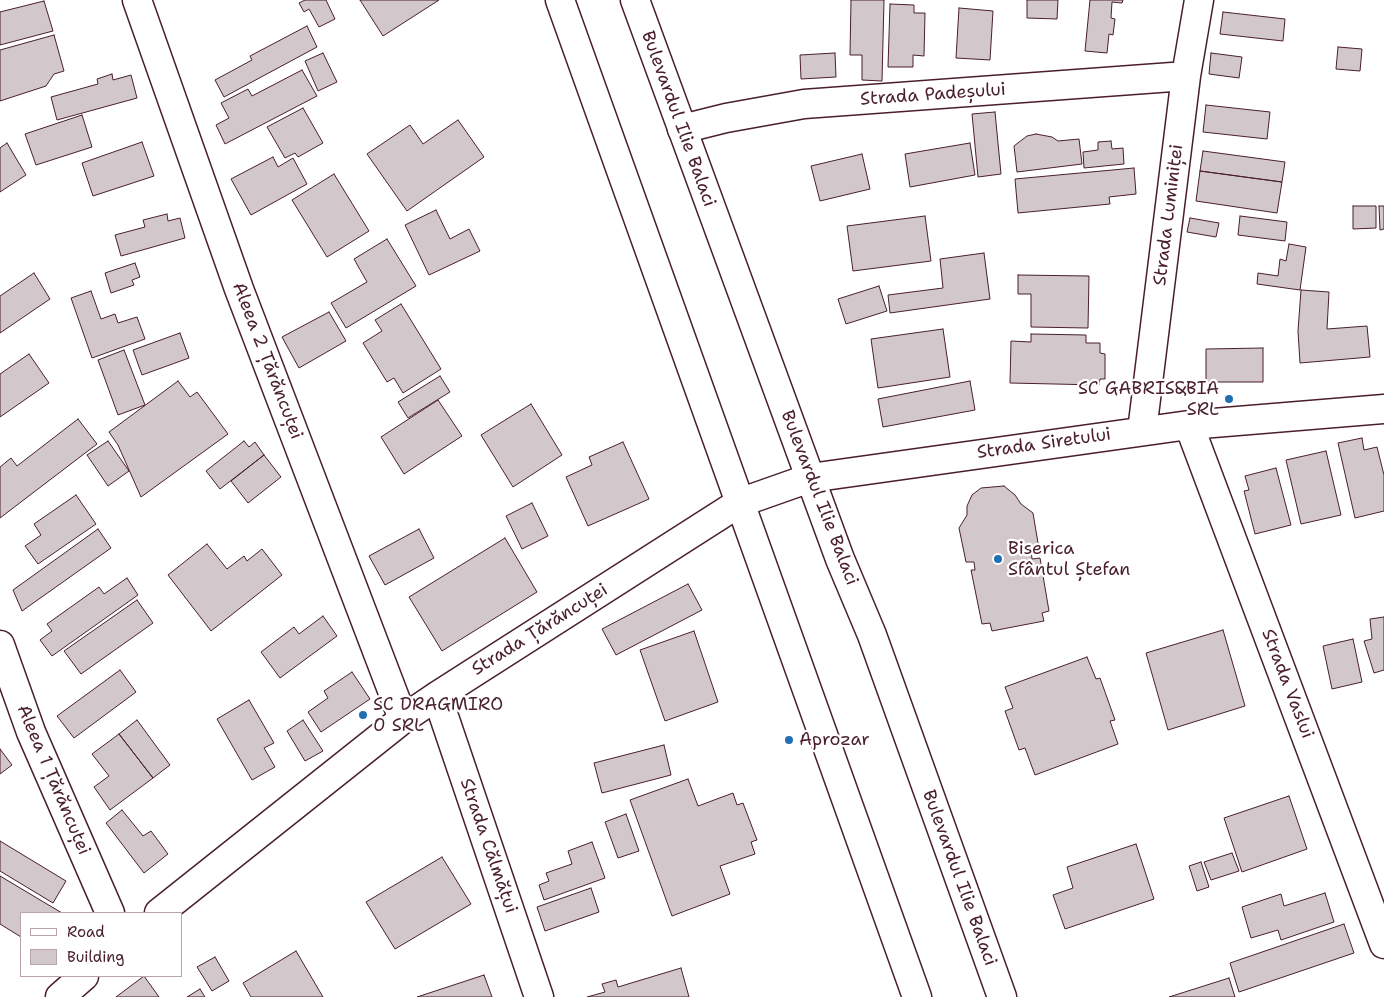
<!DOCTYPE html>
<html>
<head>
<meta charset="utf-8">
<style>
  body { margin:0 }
  #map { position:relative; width:1384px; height:997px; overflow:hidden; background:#fff; font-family:"Shantell Sans",sans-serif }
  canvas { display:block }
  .legend { position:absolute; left:20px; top:912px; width:162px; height:65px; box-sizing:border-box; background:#fff; border:1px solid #b7a5aa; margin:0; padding:6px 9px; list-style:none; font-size:15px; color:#4a1f2b }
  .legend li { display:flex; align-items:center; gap:10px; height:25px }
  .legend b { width:25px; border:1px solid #b7a5aa }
</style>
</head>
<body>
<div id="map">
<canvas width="1384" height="997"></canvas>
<ul class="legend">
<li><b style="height:6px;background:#fff"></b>Road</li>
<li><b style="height:14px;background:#d2c7cb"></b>Building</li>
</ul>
</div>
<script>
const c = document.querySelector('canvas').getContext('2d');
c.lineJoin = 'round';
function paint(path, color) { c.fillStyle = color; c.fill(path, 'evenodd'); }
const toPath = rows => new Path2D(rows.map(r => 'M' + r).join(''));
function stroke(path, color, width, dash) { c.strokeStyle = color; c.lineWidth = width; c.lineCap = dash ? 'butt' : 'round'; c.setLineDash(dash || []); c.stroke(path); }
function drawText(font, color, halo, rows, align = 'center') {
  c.font = font + ' "Shantell Sans",sans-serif'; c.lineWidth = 4.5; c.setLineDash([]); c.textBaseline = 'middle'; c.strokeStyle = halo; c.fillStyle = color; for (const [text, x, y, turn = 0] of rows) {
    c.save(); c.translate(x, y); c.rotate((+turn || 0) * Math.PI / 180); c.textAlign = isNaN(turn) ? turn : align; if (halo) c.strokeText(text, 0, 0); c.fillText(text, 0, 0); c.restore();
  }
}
const building = toPath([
  [305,0,326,0,335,19,319,27,309,9,304,12,299,3,305,0],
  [360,0,439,0,383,36,360,0],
  [851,0,884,0,882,81,862,80,862,55,850,55,851,0],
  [1027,0,1058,0,1057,19,1027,18,1027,0],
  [1090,0,1123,0,1122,3,1112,2,1111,18,1115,19,1113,35,1109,34,1107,53,1085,51,1090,0],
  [44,1,53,31,0,45,0,12,44,1],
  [890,4,914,5,914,13,925,13,924,56,913,55,913,67,888,67,890,4],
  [959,8,993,11,990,60,956,58,959,8],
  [1223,12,1285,19,1283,41,1220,34,1223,12],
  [307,26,317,47,224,97,215,80,252,60,250,56,307,26],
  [54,35,64,71,54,74,46,86,0,101,0,50,54,35],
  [1338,47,1362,49,1360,71,1336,69,1338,47],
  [323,53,337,82,318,91,305,61,323,53],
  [835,53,836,77,801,79,800,55,835,53],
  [1211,53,1242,57,1239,78,1209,74,1211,53],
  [302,70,317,96,225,144,216,125,229,118,221,103,248,89,252,96,302,70],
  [112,74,113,80,131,75,137,98,57,120,51,97,98,84,97,79,112,74],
  [1206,105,1270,112,1267,139,1203,132,1206,105],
  [303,108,323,143,298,157,295,153,285,158,267,127,303,108],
  [995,112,1001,174,978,177,972,114,995,112],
  [82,115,92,147,36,165,25,134,82,115],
  [458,120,484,157,407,211,367,154,410,125,423,144,458,120],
  [1036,134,1052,137,1058,141,1079,139,1082,164,1017,172,1014,146,1027,136,1036,134],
  [1111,141,1112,149,1123,148,1124,164,1084,168,1083,152,1098,150,1098,142,1111,141],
  [142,142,154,176,93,196,82,163,142,142],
  [7,143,26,175,0,192,0,148,7,143],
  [970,143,975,175,910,187,905,154,970,143],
  [1203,151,1285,162,1282,182,1200,171,1203,151],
  [862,154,870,189,820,201,811,166,862,154],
  [273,157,278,167,293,158,307,184,251,215,231,179,273,157],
  [1134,168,1136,194,1109,197,1110,204,1018,213,1015,179,1134,168],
  [1200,171,1282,182,1277,213,1196,201,1200,171],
  [334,174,369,231,327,257,292,200,334,174],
  [1353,206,1376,206,1376,228,1353,229,1353,206],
  [1379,206,1384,206,1384,229,1380,230,1379,206],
  [436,210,450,239,469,229,480,251,429,275,405,225,436,210],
  [167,214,168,221,180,218,185,238,121,256,115,235,145,227,143,220,167,214],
  [925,216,931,261,853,271,847,226,925,216],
  [1240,216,1287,222,1285,241,1238,235,1240,216],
  [1190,218,1219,223,1216,237,1187,232,1190,218],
  [387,239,416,286,346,328,331,303,367,282,354,259,387,239],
  [1289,244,1306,247,1300,290,1257,284,1258,273,1278,276,1280,259,1286,261,1289,244],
  [984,253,990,299,890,313,888,295,943,288,940,259,984,253],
  [135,263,140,277,132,280,134,285,111,293,105,273,135,263],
  [34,273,50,299,0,333,0,296,34,273],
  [1018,275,1089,276,1088,328,1031,327,1031,294,1018,294,1018,275],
  [879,286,887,311,846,324,838,299,879,286],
  [1301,290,1329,292,1327,329,1367,326,1370,357,1300,363,1298,331,1301,290],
  [91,291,101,319,115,314,118,323,137,317,145,339,92,358,71,298,91,291],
  [401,304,441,369,403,393,394,378,387,382,363,343,382,331,375,320,401,304],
  [329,312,346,341,299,368,282,337,329,312],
  [943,329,950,377,878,388,871,339,943,329],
  [180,333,189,358,142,375,133,350,180,333],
  [1031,334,1086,335,1086,343,1100,343,1100,353,1105,354,1105,379,1100,379,1099,385,1010,383,1011,341,1031,342,1031,334],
  [1263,348,1263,382,1206,382,1206,349,1263,348],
  [124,350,145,405,118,415,98,360,124,350],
  [29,354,49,383,0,417,0,374,29,354],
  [440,376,450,392,408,418,398,402,440,376],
  [178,381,190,397,197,392,228,434,141,497,118,445,109,432,178,381],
  [970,381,975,410,883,427,878,399,970,381],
  [438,400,462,436,404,474,381,437,438,400],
  [531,404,562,455,513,487,481,435,531,404],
  [78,419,97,444,0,518,0,467,11,458,17,466,78,419],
  [1362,438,1364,450,1377,447,1384,475,1384,511,1355,518,1338,443,1362,438],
  [108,441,129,471,108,486,87,455,108,441],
  [244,441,249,447,255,442,264,455,220,489,206,471,244,441],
  [623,442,649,499,588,526,566,477,592,465,589,457,623,442],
  [1326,451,1341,515,1301,524,1286,460,1326,451],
  [264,455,281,477,248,503,231,481,264,455],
  [1276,468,1291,525,1255,534,1244,491,1249,490,1245,476,1276,468],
  [1004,486,1015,495,1021,504,1033,513,1039,549,1031,550,1032,559,1040,558,1049,611,1042,613,1044,621,992,631,990,623,982,624,971,570,975,570,974,562,966,562,959,528,967,515,967,506,972,495,981,488,1004,486],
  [76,495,96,524,38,564,25,546,41,535,34,524,76,495],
  [532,503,548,536,522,549,506,516,532,503],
  [98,529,111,548,22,611,13,590,98,529],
  [419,529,434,558,385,585,369,556,419,529],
  [505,538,537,592,442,651,409,597,505,538],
  [207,544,227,569,244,556,247,561,262,549,282,575,211,631,168,575,207,544],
  [127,578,138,595,52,656,40,640,52,631,47,624,99,587,104,594,127,578],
  [688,584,702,610,616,655,602,629,688,584],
  [137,600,153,623,81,674,64,651,137,600],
  [323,616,337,636,280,678,261,652,294,627,299,634,323,616],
  [1384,617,1384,670,1374,673,1364,641,1372,639,1370,619,1384,617],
  [1223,630,1245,706,1168,730,1146,653,1223,630],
  [694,631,718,702,665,721,640,650,694,631],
  [1353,639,1362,682,1332,689,1323,646,1353,639],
  [1087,657,1096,679,1100,678,1115,720,1110,721,1118,744,1035,775,1025,748,1019,750,1005,711,1013,708,1005,687,1087,657],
  [120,670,136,692,74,738,57,716,120,670],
  [352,672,370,699,321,732,308,712,328,698,324,691,352,672],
  [249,700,274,743,264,748,275,767,252,780,217,719,249,700],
  [137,720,170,765,153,778,119,734,137,720],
  [303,720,323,751,305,761,287,731,303,720],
  [119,734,153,778,110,810,94,787,109,776,92,754,119,734],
  [664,745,671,775,602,793,594,763,664,745],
  [0,749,12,765,0,774,0,749],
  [688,779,698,806,733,793,737,805,743,803,757,840,751,842,755,854,720,866,730,894,672,916,630,800,688,779],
  [1289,796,1307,849,1242,872,1224,818,1289,796],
  [122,810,143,836,151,831,168,854,144,873,106,823,122,810],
  [626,814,639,851,618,858,605,822,626,814],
  [0,841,66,881,53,903,0,871,0,841],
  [592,842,605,878,544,900,539,885,549,881,546,873,572,864,568,851,592,842],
  [1136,844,1154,899,1065,929,1053,895,1073,888,1067,867,1136,844],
  [1232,853,1239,871,1211,880,1204,862,1232,853],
  [442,857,471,904,395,949,366,902,442,857],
  [1201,862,1209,887,1197,891,1189,866,1201,862],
  [0,876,62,913,21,913,21,937,0,924,0,876],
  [591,888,599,912,545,931,537,907,591,888],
  [1325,893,1334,922,1281,940,1278,930,1251,938,1242,907,1281,894,1284,906,1325,893],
  [1344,924,1354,953,1239,992,1230,963,1344,924],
  [296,951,323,997,251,997,243,983,296,951],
  [215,957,229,981,212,991,197,967,215,957],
  [681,968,689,997,587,997,605,992,602,984,616,980,618,987,681,968],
  [484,975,492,997,417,997,484,975],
  [144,976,159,997,116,997,144,976],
  [1229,978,1235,997,1169,997,1229,978],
  [200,989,205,997,187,997,200,989]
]);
paint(building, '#d2c7cb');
stroke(building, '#4a1f2b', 1);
const minor = toPath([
  [137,0,239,289,403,719],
  [682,129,726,118,804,104,1186,76],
  [1189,425,1384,944],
  [1142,431,1186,76,1199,0],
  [0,645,31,732,110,913],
  [437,696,539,997],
  [159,913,403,719,437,696,739,503,810,478,1189,425,1384,409],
  [60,997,84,976]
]);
const major = toPath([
  [560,0,917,997],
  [635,0,840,559,872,635,1002,997]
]);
stroke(minor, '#4a1f2b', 31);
stroke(major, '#4a1f2b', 31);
stroke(minor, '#fff', 28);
stroke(major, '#fff', 28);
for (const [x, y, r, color] of [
  [1229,399,5,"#1f6fb2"],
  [998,559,5,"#1f6fb2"],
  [363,715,5,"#1f6fb2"],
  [789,740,5,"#1f6fb2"]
]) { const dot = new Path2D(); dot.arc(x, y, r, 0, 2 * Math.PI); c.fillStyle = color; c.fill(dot); stroke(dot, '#fff', 2); }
drawText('18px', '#4a1f2b', '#fff', [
  ["Strada Padeșului",933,95,-4],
  ["Bulevardul Ilie Balaci",678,119,70],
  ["Strada Luminiței",1169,215,-83],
  ["Aleea 2 Țărăncuței",267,361,69],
  ["Strada Siretului",1044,444,-8],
  ["Bulevardul Ilie Balaci",819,498,69],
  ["Strada Țărăncuței",540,630,-32],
  ["Strada Vaslui",1287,684,69],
  ["Aleea 1 Țărăncuței",53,780,67],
  ["Strada Călmățui",488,846,71],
  ["Bulevardul Ilie Balaci",959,878,70]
]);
drawText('18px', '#4a1f2b', '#fff', [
  ["SC GABRIS&BIA",1219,389,"right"],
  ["SRL",1219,410,"right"],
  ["Biserica",1008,549],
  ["Sfântul Ștefan",1008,570],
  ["SC DRAGMIRO",373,705],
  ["0 SRL",373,726],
  ["Aprozar",799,740]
], 'left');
</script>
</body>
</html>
